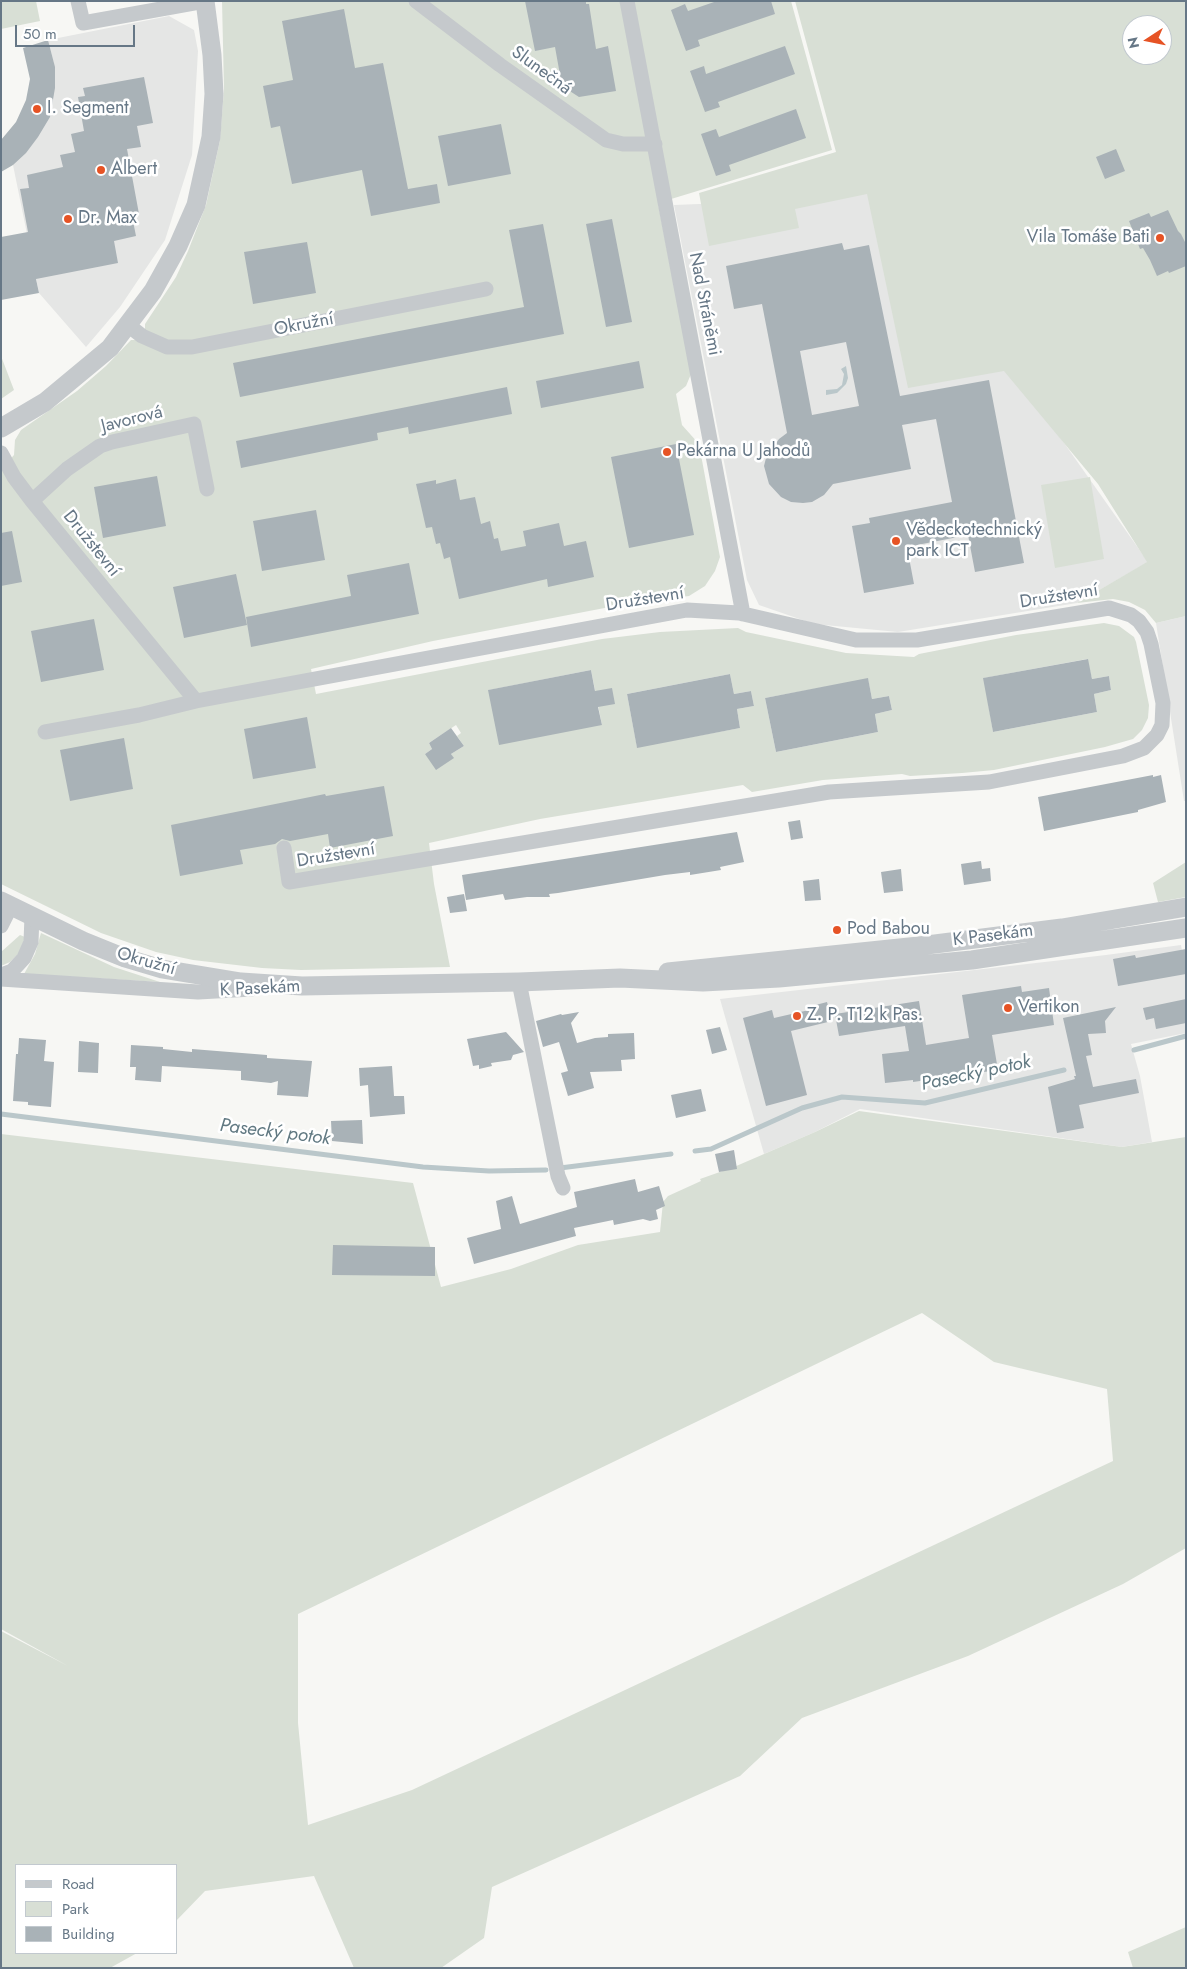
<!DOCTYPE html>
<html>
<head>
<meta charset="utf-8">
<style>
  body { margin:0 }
  #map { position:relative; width:1187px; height:1969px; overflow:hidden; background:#f7f7f4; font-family:Jost,sans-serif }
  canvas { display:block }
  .frame { position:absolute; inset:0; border:2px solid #667786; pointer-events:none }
  .legend { position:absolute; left:15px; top:1864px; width:162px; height:90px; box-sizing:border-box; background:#fff; border:1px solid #c2c9cf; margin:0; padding:6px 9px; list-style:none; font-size:15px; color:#667786 }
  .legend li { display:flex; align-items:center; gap:10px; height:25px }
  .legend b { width:25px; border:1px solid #c2c9cf }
  .north { position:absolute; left:1122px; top:15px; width:50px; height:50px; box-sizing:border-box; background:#fff; border:1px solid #c2c9cf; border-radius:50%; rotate:259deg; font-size:14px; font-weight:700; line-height:20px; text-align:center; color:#667786 }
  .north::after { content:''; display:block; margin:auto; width:18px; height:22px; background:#e65325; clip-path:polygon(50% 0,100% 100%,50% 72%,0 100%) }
  .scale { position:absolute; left:15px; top:25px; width:120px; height:22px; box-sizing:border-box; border:2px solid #667786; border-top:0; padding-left:6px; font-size:15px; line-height:18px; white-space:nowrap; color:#667786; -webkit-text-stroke:4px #fff; paint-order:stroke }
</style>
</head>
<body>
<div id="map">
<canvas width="1187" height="1969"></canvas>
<div class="frame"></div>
<ul class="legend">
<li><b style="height:6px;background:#c5c9cc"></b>Road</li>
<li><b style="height:14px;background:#d8dfd5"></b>Park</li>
<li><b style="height:14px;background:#a9b2b7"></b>Building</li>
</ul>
<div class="north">N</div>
<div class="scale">50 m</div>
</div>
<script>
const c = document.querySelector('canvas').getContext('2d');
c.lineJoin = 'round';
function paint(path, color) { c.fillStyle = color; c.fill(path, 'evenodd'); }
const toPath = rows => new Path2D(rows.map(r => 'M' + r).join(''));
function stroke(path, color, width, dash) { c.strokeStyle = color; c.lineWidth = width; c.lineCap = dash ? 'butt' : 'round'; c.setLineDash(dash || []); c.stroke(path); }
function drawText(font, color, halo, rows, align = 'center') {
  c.font = font + ' Jost,sans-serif'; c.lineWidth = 5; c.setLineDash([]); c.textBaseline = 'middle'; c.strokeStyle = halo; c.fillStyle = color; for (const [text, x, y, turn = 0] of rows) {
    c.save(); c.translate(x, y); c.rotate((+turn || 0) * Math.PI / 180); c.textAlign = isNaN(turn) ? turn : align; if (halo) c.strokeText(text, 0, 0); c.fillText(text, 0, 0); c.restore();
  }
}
paint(toPath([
  [169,16,194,30,198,51,192,155,165,240,120,307,86,347,39,293,13,165,54,64,48,40],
  [878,179,1148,562,1077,603,898,632,814,624,759,605,747,580,674,205,799,200],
  [1186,616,1186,801,1184,801,1156,623],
  [1181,945,1186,973,1186,1033,1131,1044,1140,1076,1152,1142,1122,1147,860,1109,815,1132,764,1154,720,999,1106,955]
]), '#e5e6e5');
paint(toPath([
  [1,1,36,1,40,21,1,29],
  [222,1,791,1,832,150,658,203,691,374,686,386,676,394,682,425,699,444,719,552,720,557,715,571,705,586,689,596,615,606,433,641,311,669,316,694,602,639,660,632,738,628,746,632,846,653,914,657,919,654,1016,635,1104,623,1119,626,1134,637,1136,642,1149,705,1148,718,1142,730,1133,739,1105,747,994,770,962,773,910,776,902,774,823,780,752,792,743,785,540,819,429,843,434,884,450,967,301,970,262,968,193,960,156,952,101,933,1,884,1,469,14,455,15,440,21,430,77,391,106,366,131,340,138,340,145,329,145,324,176,277,188,251,206,205,220,140,224,89],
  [1087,659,1092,679,1109,676,1111,690,1094,694,1097,712,993,732,984,678],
  [591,670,602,725,489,690],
  [730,674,734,694,751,691,754,706,737,709,740,728,637,747,627,694],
  [868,679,872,699,889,696,892,710,875,714,878,732,776,752,765,698],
  [456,725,461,733,457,736,464,746,451,754,453,758,425,754,432,749,429,743],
  [795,1,1186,1,1186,616,1156,623,1145,610,1129,602,1113,599,1077,603,1147,562,1098,484,1004,371,908,388,867,194,795,209,799,228,709,246,699,193,836,152],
  [1132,25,1162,25,1162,55,1132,55],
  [1,356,14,390,1,399],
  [1090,477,1104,559,1055,568,1041,485],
  [1186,862,1186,897,1158,902,1153,883],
  [41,933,114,967,160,982,24,974,35,954],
  [20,935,25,937,20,952,10,962,1,966,1,952],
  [859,1111,1122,1147,1186,1137,1186,1548,1123,1584,968,1656,802,1718,740,1776,492,1887,484,1938,441,1968,354,1968,314,1876,205,1891,176,1921,176,1865,16,1865,16,1953,137,1953,110,1968,1,1968,1,1631,68,1666,1,1629,1,1134,413,1183,441,1287,511,1269,578,1245,660,1232,663,1202,668,1196,701,1181,700,1179,734,1167,815,1132],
  [922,1313,994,1362,1107,1389,1113,1461,412,1790,308,1825,298,1723,298,1614],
  [1186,1927,1186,1968,1133,1968,1128,1952]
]), '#d8dfd5');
paint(toPath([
  [846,366,848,378,846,384,837,393,826,395,826,390,837,389,842,385,844,374,841,369]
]), '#bac7ca');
stroke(toPath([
  [1134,1050,1186,1036],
  [1,1114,423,1167,489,1171,546,1170],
  [695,1151,711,1149,802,1108,842,1097,925,1103,1064,1070],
  [560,1168,671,1154]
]), '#bac7ca', 5);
paint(toPath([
  [525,1,586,1,586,4,589,4,596,49,608,46,616,91,579,97,562,86,555,47,535,51],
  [717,1,771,1,775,14,698,40,700,46,686,51,671,10,685,4,688,11],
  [344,9,355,68,383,63,408,189,437,184,440,203,371,216,362,170,292,184,280,126,271,128,263,86,293,80,282,21],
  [48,40,55,67,55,88,50,117,38,137,26,153,13,165,1,172,1,140,16,122,26,100,30,79,23,48],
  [785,46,795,74,718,102,720,107,705,112,690,71,704,66,706,74],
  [144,77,153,123,137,126,141,147,127,149,139,214,132,216,136,236,114,241,118,263,36,279,39,293,1,300,1,237,28,232,20,189,29,188,27,175,63,167,60,155,75,152,71,134,84,131,78,97,85,96,83,88],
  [796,109,806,138,729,165,731,171,716,176,701,134,716,129,719,137],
  [501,124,511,174,448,186,438,136],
  [1116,149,1125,171,1105,179,1096,157],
  [1168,210,1178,231,1181,234,1185,242,1186,266,1169,273,1168,271,1157,276,1150,260,1143,248,1140,249,1129,221,1149,213,1151,217],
  [612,219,632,322,606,327,586,224],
  [543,224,564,334,240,397,233,363,524,307,509,230],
  [307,242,316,293,253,304,244,252],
  [842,243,844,250,869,245,900,396,989,380,1024,563,975,572,968,535,907,547,914,584,864,593,852,526,870,523,869,518,952,502,936,419,902,425,911,469,833,484,824,495,812,502,803,503,791,502,781,497,769,484,764,466,766,458,779,439,787,433,762,304,734,309,726,266],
  [846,342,859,406,812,415,800,351],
  [639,361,644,388,541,408,536,381],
  [507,387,512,414,409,434,408,427,377,433,378,440,241,468,236,441],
  [676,444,694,535,629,548,611,457],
  [157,476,166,526,103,538,94,487],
  [456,479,460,500,475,497,481,524,490,521,494,539,498,538,501,551,526,546,523,531,559,523,564,546,586,541,594,577,548,587,547,579,459,599,450,557,444,559,440,543,436,544,432,527,426,528,416,484,436,480,436,484],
  [316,510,325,560,262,571,253,521],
  [12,531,22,582,1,586,1,533],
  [409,563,419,614,251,647,246,617,351,596,347,575],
  [236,574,247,625,184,638,173,587],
  [94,619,104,670,41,682,31,631],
  [1088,659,1092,679,1109,676,1111,690,1094,694,1097,712,993,732,983,678],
  [591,670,595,691,612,688,615,704,598,707,602,725,499,745,488,690],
  [730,674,734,694,751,691,754,706,737,709,740,728,637,748,627,694],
  [868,678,872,699,889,696,892,710,875,714,878,732,776,752,765,698],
  [307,717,316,768,253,779,244,729],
  [451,728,464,746,451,754,454,758,436,770,425,754,432,749,429,743],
  [124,738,133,789,70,801,60,750],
  [1153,775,1153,777,1161,775,1166,802,1138,810,1138,812,1044,831,1038,797],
  [384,786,393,836,330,848,328,834,290,841,282,839,275,844,240,850,243,864,180,876,171,825,325,794,326,796],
  [800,820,803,838,791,840,788,822],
  [737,832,744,862,720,867,721,870,690,875,690,872,665,875,558,893,549,894,550,897,527,897,505,900,503,894,466,900,462,875],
  [981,861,982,869,990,868,991,881,964,885,961,864],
  [901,869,903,891,884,893,881,872],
  [819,879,821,900,805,901,803,881],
  [464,894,467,911,450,913,447,897],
  [1186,949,1186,974,1118,986,1113,959,1135,955,1136,958],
  [1021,986,1022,992,1049,988,1054,1025,992,1035,998,1070,913,1082,913,1080,885,1083,882,1054,909,1051,905,1026,839,1036,835,1014,919,1001,926,1045,969,1038,962,995],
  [1186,999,1186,1023,1156,1029,1154,1018,1146,1020,1143,1008],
  [827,1002,832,1021,791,1031,807,1095,766,1106,743,1018,772,1010,774,1018,809,1010,808,1007],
  [1116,1007,1105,1021,1106,1033,1088,1034,1092,1055,1086,1056,1093,1087,1136,1079,1139,1093,1079,1105,1084,1128,1057,1133,1048,1087,1075,1079,1074,1076,1076,1076,1063,1018],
  [579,1012,571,1023,577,1043,595,1038,608,1037,608,1034,634,1033,635,1059,621,1060,622,1071,590,1072,594,1088,568,1096,561,1073,568,1071,559,1042,543,1047,536,1021,561,1014,562,1015],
  [720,1027,727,1050,712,1054,706,1030],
  [506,1032,524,1052,513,1055,511,1060,491,1063,492,1066,479,1069,479,1065,473,1066,467,1039],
  [19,1038,46,1040,44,1061,54,1062,51,1107,28,1105,28,1102,13,1101,16,1054,18,1054],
  [79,1041,99,1043,98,1073,78,1072],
  [131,1045,163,1047,163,1049,192,1052,192,1049,267,1055,267,1058,312,1061,308,1097,277,1095,278,1081,271,1083,241,1080,241,1071,162,1066,161,1082,135,1080,136,1067,130,1067],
  [392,1066,394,1096,404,1096,405,1114,370,1117,368,1085,360,1086,359,1068],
  [701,1089,706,1111,676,1118,671,1095],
  [362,1120,363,1144,332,1141,331,1121],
  [734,1150,737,1169,719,1172,715,1154],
  [635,1179,638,1192,659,1186,665,1206,656,1210,658,1219,650,1221,643,1219,614,1225,613,1220,574,1228,576,1236,474,1264,467,1238,501,1229,496,1201,512,1196,520,1224,577,1207,574,1192],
  [333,1245,435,1247,435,1276,332,1275]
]), '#a9b2b7');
stroke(toPath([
  [78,1,83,23,205,1],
  [416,1,500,65,606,140,623,144,655,144],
  [627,1,743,614],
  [128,325,142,336,167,347,192,347,486,289],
  [1,453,14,477,32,501,196,701],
  [32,501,67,469,100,446,112,442,194,424,207,489],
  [45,732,139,715,196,701,687,610,739,613,856,640,917,640,1109,608,1131,615,1139,621,1147,632,1151,644,1163,703,1162,725,1157,735,1144,748,1123,756,989,782,829,792,289,882,284,848],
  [1,926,11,906],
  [1,975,12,971,24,958,31,942,32,916],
  [1,979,198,992,252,989],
  [519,982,558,1176,563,1188]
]), '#c5c9cc', 15);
stroke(toPath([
  [1,428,45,402,110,348,153,291,178,246,196,205,211,137,214,94,212,55,205,1],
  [1,901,83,941,125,958,162,969,241,982,302,986,519,982,620,978,703,982,779,978,972,960,1186,928],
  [668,972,919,946,1062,928,1186,907]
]), '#c5c9cc', 19);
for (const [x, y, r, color] of [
  [37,109,5,"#e65325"],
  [101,170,5,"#e65325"],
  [68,219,5,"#e65325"],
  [1160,238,5,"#e65325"],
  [667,452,5,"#e65325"],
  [896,541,5,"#e65325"],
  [837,930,5,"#e65325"],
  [1008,1008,5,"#e65325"],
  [797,1016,5,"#e65325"]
]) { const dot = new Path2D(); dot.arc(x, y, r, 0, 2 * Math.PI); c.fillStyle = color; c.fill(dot); stroke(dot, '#fff', 2); }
drawText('18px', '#667786', '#fff', [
  ["Slunečná",541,71,36],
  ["Nad Stráněmi",704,304,79],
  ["Okružní",304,325,-11],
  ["Javorová",132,420,-14],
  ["Družstevní",91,544,51],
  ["Družstevní",1059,597,-9],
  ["Družstevní",645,600,-9],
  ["Družstevní",336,856,-9],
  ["K Pasekám",993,936,-7],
  ["Okružní",146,962,16],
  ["K Pasekám",260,989,-3]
]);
drawText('18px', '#667786', '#fff', [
  ["I. Segment",47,109],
  ["Albert",111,170],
  ["Dr. Max",78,219],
  ["Vila Tomáše Bati",1150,238,"right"],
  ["Pekárna U Jahodů",677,452],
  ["Vědeckotechnický",906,531],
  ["park ICT",906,552],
  ["Pod Babou",847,930],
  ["Vertikon",1018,1008],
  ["Z. P. T12 k Pas.",807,1016]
], 'left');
drawText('italic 19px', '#617982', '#fff', [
  ["Pasecký potok",976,1074,-12],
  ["Pasecký potok",275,1133,7]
]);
</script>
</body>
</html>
